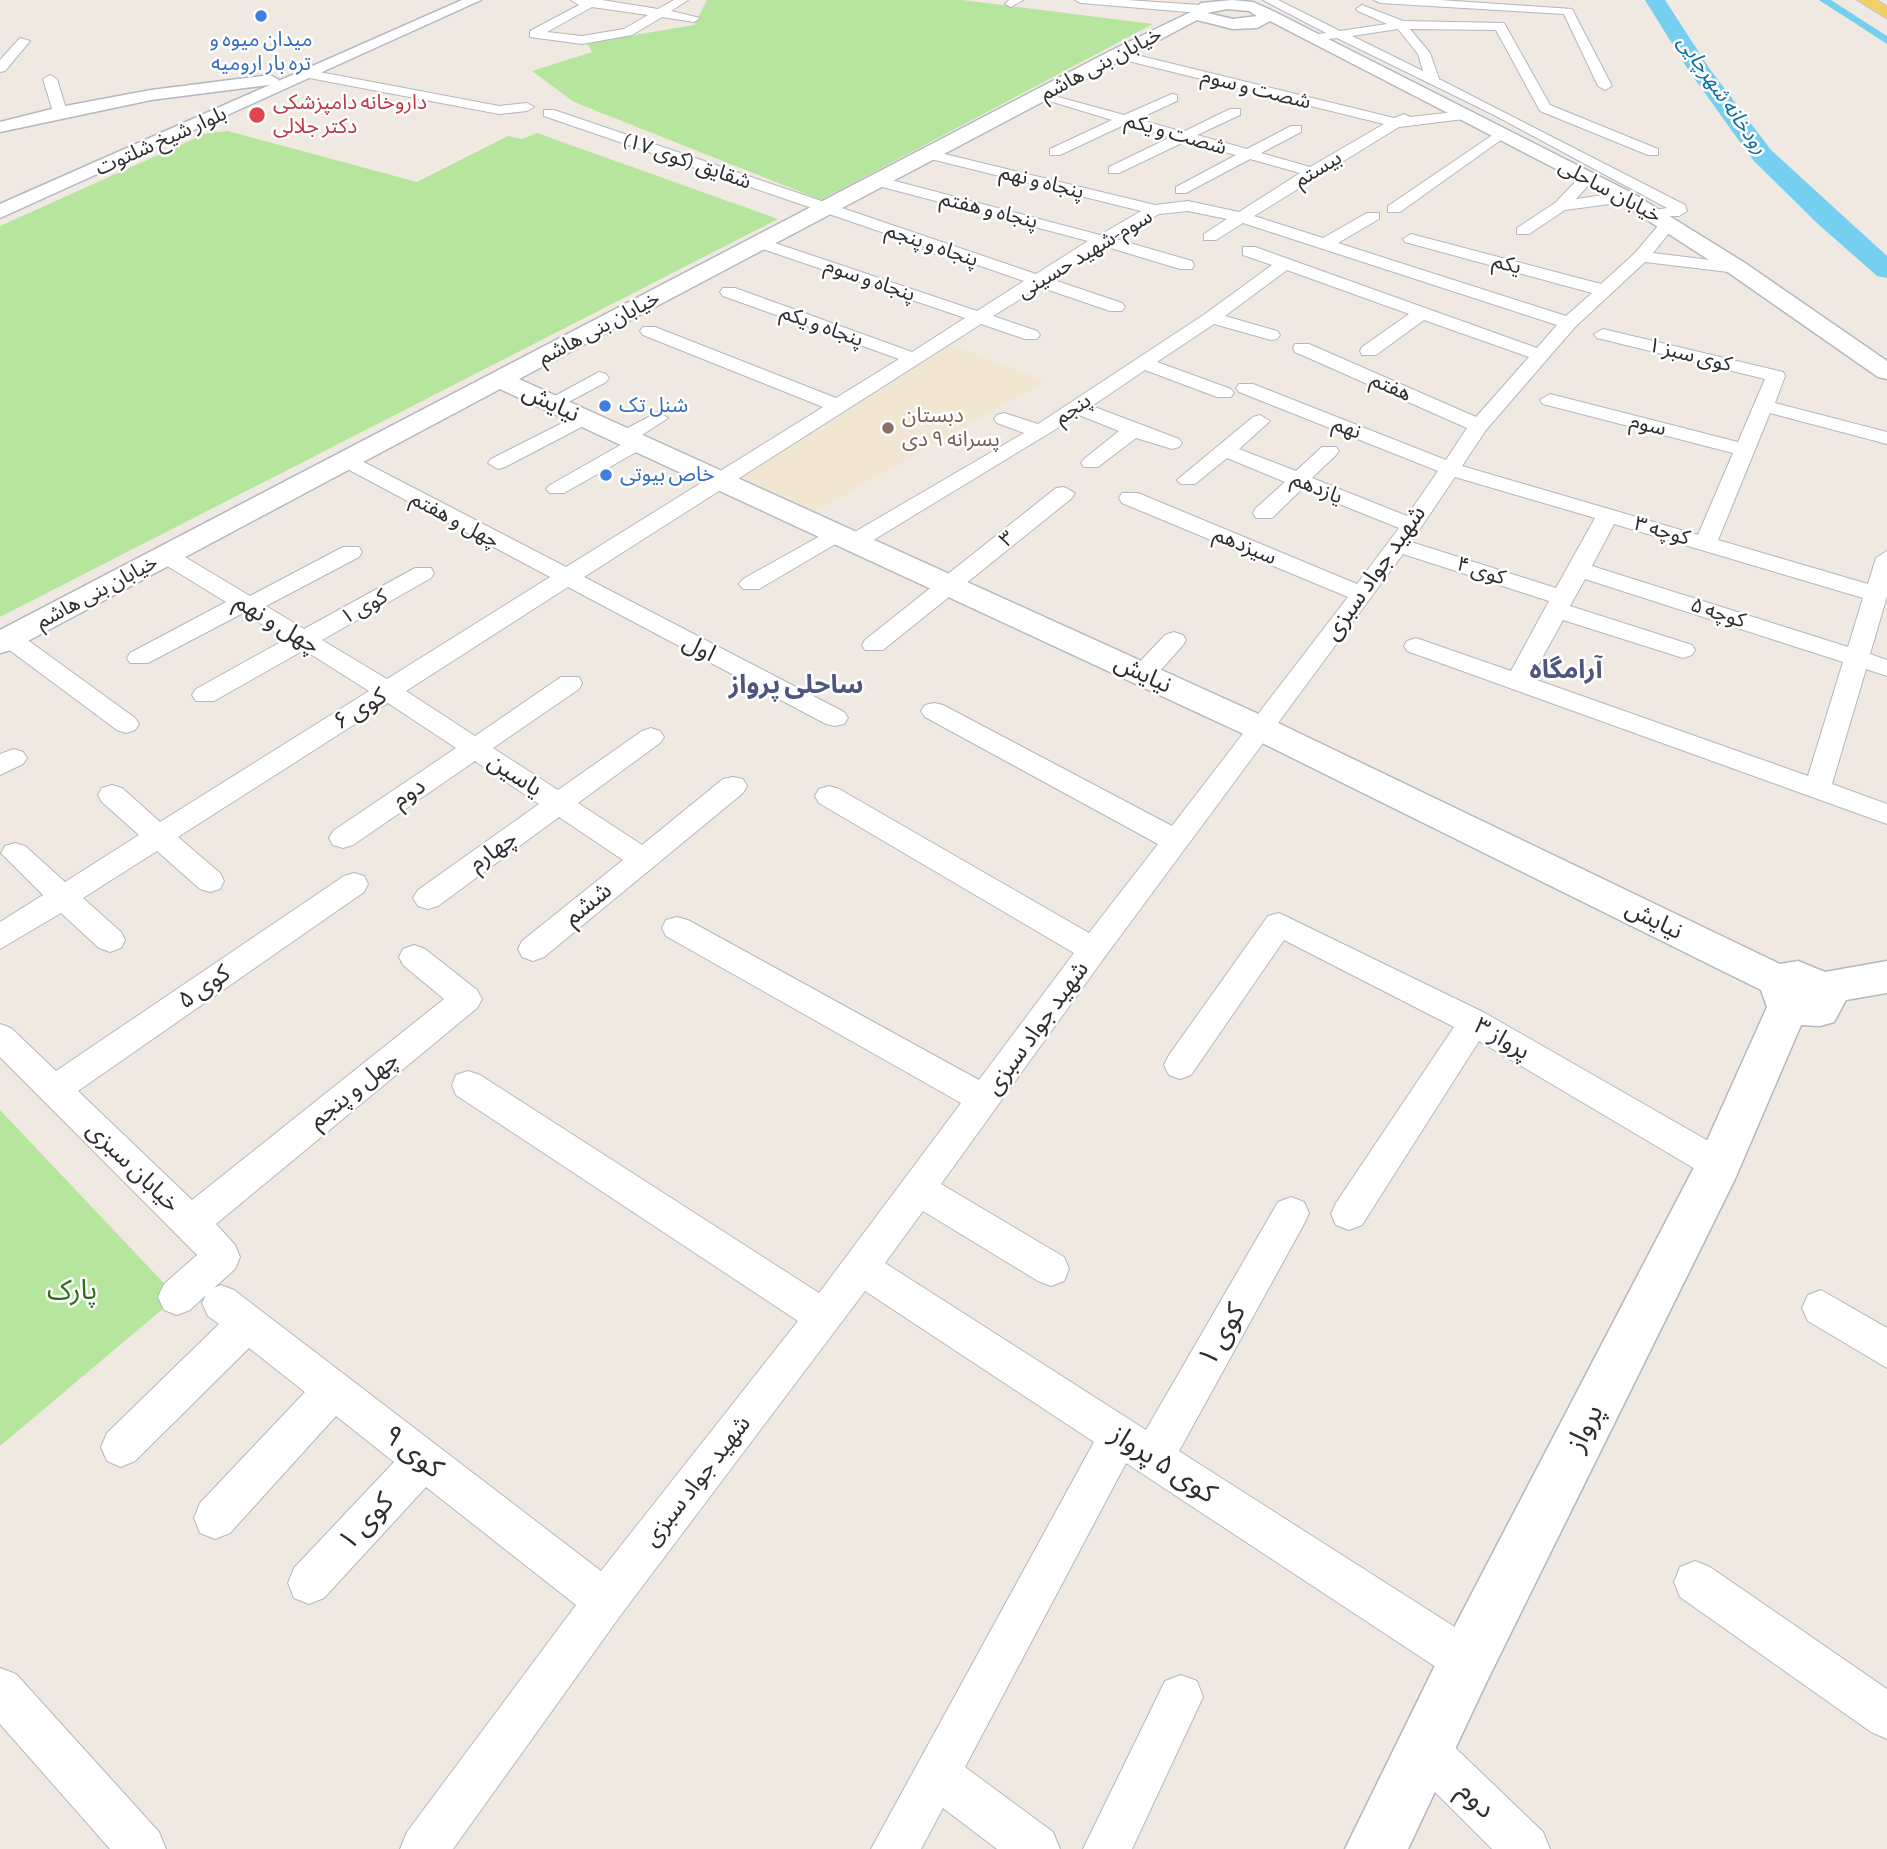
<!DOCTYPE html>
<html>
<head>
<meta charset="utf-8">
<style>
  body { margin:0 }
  canvas { display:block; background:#efe9e1 }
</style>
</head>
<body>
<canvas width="1887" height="1849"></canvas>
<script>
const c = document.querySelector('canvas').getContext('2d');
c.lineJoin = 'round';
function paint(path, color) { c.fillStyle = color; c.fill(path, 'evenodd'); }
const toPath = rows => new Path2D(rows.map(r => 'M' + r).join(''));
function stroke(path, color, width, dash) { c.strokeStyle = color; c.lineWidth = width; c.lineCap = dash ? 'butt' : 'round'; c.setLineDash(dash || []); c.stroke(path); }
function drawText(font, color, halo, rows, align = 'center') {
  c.font = font + ' "Alegreya Sans","Noto Sans Arabic",sans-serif'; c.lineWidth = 5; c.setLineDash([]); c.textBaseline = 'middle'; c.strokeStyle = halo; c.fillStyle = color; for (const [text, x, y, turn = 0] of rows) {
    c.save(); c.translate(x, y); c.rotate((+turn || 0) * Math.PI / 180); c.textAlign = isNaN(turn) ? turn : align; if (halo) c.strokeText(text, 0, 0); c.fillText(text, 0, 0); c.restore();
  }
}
paint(toPath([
  [952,345,1045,381,799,520,745,498,738,476]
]), '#f0e6d1');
paint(toPath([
  [707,0,962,0,1153,24,821,200,574,102,532,71,592,52,587,43,694,25],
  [228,131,417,182,508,136,522,139,537,133,778,219,0,617,0,226,207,133],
  [0,1110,177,1297,0,1446]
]), '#b6e59e');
paint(toPath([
  [1819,0,1831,0,1887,36,1887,44,1819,0]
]), '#75cff0');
paint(toPath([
  [1645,0,1665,0,1709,68,1771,150,1887,256,1887,278,1877,276,1818,224,1753,160,1689,71,1645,0]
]), '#75cff0');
const minor = toPath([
  [571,0,602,0,658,9,674,0,688,0,671,11,700,18,694,22,662,17,632,35,582,44,530,37,530,31,579,5,571,0],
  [592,7,648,15,624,29,582,36,547,32,592,7],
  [1009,0,1023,0,1011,7,1005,4,1009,0],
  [1075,0,1127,0,1200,5,1206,9,1200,13,1081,3,1075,0],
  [1263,0,1278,0,1340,31,1387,24,1358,11,1356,9,1362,5,1403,21,1504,23,1550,105,1658,149,1658,155,1648,155,1540,111,1496,30,1410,29,1430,53,1439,79,1685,205,1687,211,1679,216,1648,217,1648,211,1667,208,1494,115,1337,38,1312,41,1312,35,1326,33,1263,0],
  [1398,29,1418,54,1423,71,1352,36,1398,29],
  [1374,0,1440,0,1572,9,1612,86,1605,90,1598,86,1564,14,1380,3,1374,0],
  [20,38,30,41,5,71,0,72,0,60,20,38],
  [1116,50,1394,118,1404,114,1410,117,1464,111,1471,115,1464,119,1399,127,1254,216,1323,238,1367,213,1379,213,1379,219,1338,243,1566,316,1592,293,1405,242,1403,239,1411,234,1601,284,1635,253,1663,220,1669,218,1677,223,1653,253,1743,264,1745,268,1737,273,1645,262,1575,327,1486,430,1462,466,1698,535,1733,453,1543,404,1540,400,1550,394,1738,442,1765,379,1597,338,1594,334,1603,329,1783,372,1785,376,1775,403,1887,432,1887,444,1770,413,1718,540,1868,584,1876,558,1887,551,1887,596,1870,654,1887,660,1887,676,1866,669,1832,784,1887,804,1887,824,1407,651,1404,646,1407,641,1416,638,1511,671,1549,601,1403,554,1104,958,941,1184,1064,1257,1069,1269,1064,1281,1051,1286,1038,1281,923,1211,885,1263,1146,1430,1278,1202,1291,1197,1304,1202,1309,1213,1304,1224,1179,1451,1483,1645,1489,1661,1483,1677,1467,1683,1451,1677,1126,1463,965,1767,1053,1832,1060,1849,997,1849,943,1808,921,1849,871,1849,1094,1442,865,1291,620,1616,453,1849,400,1849,407,1832,576,1605,426,1487,324,1598,309,1604,294,1598,288,1583,294,1568,394,1462,336,1416,230,1533,215,1539,200,1533,194,1518,200,1503,305,1392,249,1348,135,1461,121,1467,107,1461,101,1447,107,1433,219,1324,208,1316,202,1303,206,1295,190,1310,177,1315,164,1310,158,1297,164,1284,197,1255,0,1057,0,1024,11,1028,56,1071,344,876,354,873,364,876,368,884,364,892,78,1091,192,1200,444,999,403,965,399,957,403,949,414,945,425,949,477,990,482,999,477,1008,216,1224,235,1245,240,1257,235,1269,214,1288,221,1285,234,1290,601,1571,798,1321,456,1095,452,1085,456,1075,468,1071,480,1075,819,1293,961,1103,666,936,662,928,666,920,677,917,688,920,979,1080,1074,953,819,803,815,796,819,789,829,786,839,789,1089,933,1158,844,925,717,921,711,925,705,934,703,943,705,1172,826,1348,597,1122,503,1119,498,1122,493,1138,493,1357,584,1399,528,1302,489,1272,518,1256,518,1253,513,1256,508,1285,482,1227,458,1195,484,1181,484,1177,480,1253,417,1260,415,1270,421,1239,449,1296,471,1322,447,1336,447,1339,451,1336,455,1312,478,1407,516,1438,471,1239,392,1236,388,1239,384,1253,384,1446,460,1467,428,1295,352,1293,348,1295,344,1309,344,1476,417,1529,357,1424,320,1376,355,1362,355,1360,351,1362,347,1409,314,1287,270,1225,316,1277,331,1280,335,1277,339,1271,340,1214,324,1157,362,1231,389,1234,393,1231,397,1217,397,1145,370,1092,406,1179,439,1182,443,1179,447,1172,449,1136,438,1098,467,1084,467,1081,463,1084,459,1119,431,1079,415,862,547,846,547,843,542,846,537,1024,433,997,423,994,419,997,415,1004,413,1038,424,1205,314,1272,265,1243,255,1243,247,1255,247,1537,348,1557,325,1243,223,1216,240,1204,240,1204,234,1227,219,1188,211,1159,214,1116,239,1192,261,1194,265,1192,269,1180,269,1104,246,1051,279,1122,303,1125,307,1122,311,1110,311,1040,287,993,316,1037,331,1040,335,1037,339,1025,339,981,324,584,577,844,712,848,718,844,724,835,726,826,724,568,587,406,691,475,736,561,677,579,677,582,683,579,689,493,748,558,790,642,731,651,728,660,731,664,737,660,743,578,803,642,845,723,779,733,777,743,779,747,786,743,793,544,957,533,961,522,957,518,949,522,941,623,860,559,817,438,906,428,909,418,906,413,898,418,890,539,804,475,761,353,845,343,848,333,845,329,838,333,831,456,748,388,703,178,837,220,873,224,881,220,889,210,892,200,889,157,851,83,898,121,932,125,940,121,948,110,952,99,948,61,913,0,949,0,922,43,895,1,853,5,846,15,843,25,846,65,882,139,835,102,802,98,795,102,788,112,785,122,788,160,822,369,691,304,650,214,701,196,701,192,695,196,689,286,639,243,613,148,663,130,663,127,658,130,653,226,602,159,561,156,556,159,551,175,551,250,596,343,547,359,547,362,552,359,557,266,606,304,629,415,568,431,568,434,573,431,578,322,640,387,679,550,577,340,465,337,461,340,457,354,457,566,567,823,407,643,335,640,331,643,327,655,327,836,398,899,359,723,296,720,292,723,288,735,288,912,352,965,318,754,246,754,240,766,240,977,311,1024,281,544,116,544,110,554,110,1036,274,1088,241,871,184,868,181,876,176,1100,235,1141,211,923,157,921,154,928,150,1155,205,1188,201,1239,212,1300,173,1250,159,1186,193,1176,193,1176,187,1236,155,1186,141,1119,173,1109,173,1109,167,1171,137,1126,124,1060,155,1050,155,1050,149,1112,120,1033,96,1040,92,1124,115,1172,94,1177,95,1177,101,1138,119,1183,132,1230,109,1240,109,1240,115,1197,135,1247,149,1291,126,1301,126,1301,132,1261,153,1310,167,1384,124,1112,57,1112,51,1116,50],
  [1455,477,1595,518,1556,588,1411,542,1455,477],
  [1614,524,1863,598,1848,647,1592,566,1614,524],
  [1585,579,1843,662,1808,776,1531,678,1563,620,1683,658,1692,655,1695,650,1692,645,1570,606,1585,579],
  [309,70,499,106,527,103,534,107,527,111,499,114,304,77,302,74,309,70],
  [50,75,57,79,67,112,65,115,53,112,43,79,50,75],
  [1500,130,1505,131,1505,137,1400,212,1388,212,1388,206,1500,130],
  [1587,173,1595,178,1576,199,1625,192,1633,197,1625,202,1565,210,1529,234,1517,234,1517,228,1555,203,1582,175,1587,173],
  [599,372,606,374,609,378,606,382,559,407,545,407,542,403,599,372],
  [584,412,591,414,594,418,591,422,505,467,498,469,488,463,491,459,584,412],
  [658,412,668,418,639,437,648,443,645,447,564,493,550,493,546,489,550,485,624,443,615,437,618,433,658,412],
  [1064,487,1075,493,1072,498,883,650,865,650,862,645,865,640,1056,488,1064,487],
  [836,527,847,534,844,539,759,589,743,589,739,584,743,579,836,527],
  [9,631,18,633,135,718,139,724,135,730,126,733,117,730,0,643,0,633,9,631],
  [1174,632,1183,635,1186,640,1183,645,1152,680,1134,680,1131,674,1134,668,1165,635,1174,632],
  [14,749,23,752,27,758,23,764,0,775,0,754,14,749],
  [1279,913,1485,1013,1731,1154,1736,1165,1731,1176,1719,1180,1707,1176,1479,1041,1362,1225,1349,1230,1336,1225,1331,1214,1336,1203,1454,1027,1284,940,1191,1075,1180,1079,1169,1075,1164,1065,1169,1055,1268,916,1279,913],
  [1821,1290,1887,1328,1887,1368,1808,1321,1802,1308,1808,1295,1821,1290],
  [1695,1561,1710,1567,1887,1689,1887,1739,1871,1732,1680,1597,1674,1582,1680,1567,1695,1561],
  [0,1668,16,1674,159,1832,166,1849,110,1849,0,1724,0,1668],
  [1181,1675,1197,1681,1203,1697,1132,1849,1083,1849,1165,1681,1181,1675],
  [1425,1727,1441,1734,1543,1832,1550,1849,1492,1849,1409,1766,1402,1750,1409,1734,1425,1727]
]);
const tertiary = toPath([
  [1232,0,1253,2,1271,10,1632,193,1745,263,1887,361,1887,379,1878,377,1729,273,1618,201,1270,21,1257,28,1233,29,1197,20,519,379,1274,721,1780,964,1798,961,1825,972,1887,961,1887,993,1846,1000,1834,1022,1820,1026,1801,1025,1735,1179,1487,1681,1408,1849,1345,1849,1447,1641,1701,1154,1767,1007,1761,990,1250,737,500,389,11,650,0,653,0,630,1110,51,1193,11,1201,3,1232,0],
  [1227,9,1249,11,1257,16,1233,19,1207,13,1227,9],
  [270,75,279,80,276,84,151,100,0,132,0,122,60,107,151,90,270,75]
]);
const secondary = toPath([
  [462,0,481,0,0,218,0,204,462,0]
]);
const primary = toPath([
  [1858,0,1876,0,1887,7,1887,18,1858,0]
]);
stroke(minor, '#b4b7c1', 2);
stroke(tertiary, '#b4b7c1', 3);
stroke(secondary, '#b4b7c1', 3);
stroke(primary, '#c9c9c9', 3);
paint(minor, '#fff');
paint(tertiary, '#fff');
paint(secondary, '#fff');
paint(primary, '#f2d163');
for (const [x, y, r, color] of [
  [261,16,7,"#3f7fe0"],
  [257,115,9,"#e0444e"],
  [605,406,7,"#3f7fe0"],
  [888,428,7,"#8d6e63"],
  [606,475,7,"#3f7fe0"]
]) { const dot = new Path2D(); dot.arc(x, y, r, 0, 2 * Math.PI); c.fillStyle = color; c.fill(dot); stroke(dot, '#fff', 2.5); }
drawText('21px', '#366cbe', '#fff', [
  ["میدان میوه و",261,40,"center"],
  ["تره بار ارومیه",261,64,"center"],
  ["شنل تک",619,406],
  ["خاص بیوتی",620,475]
], 'left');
drawText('21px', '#2e2e2e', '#fff', [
  ["خیابان بنی هاشم",1101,64,-28],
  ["شصت و سوم",1256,89,14],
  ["شصت و یکم",1176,134,16],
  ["بلوار شیخ شلتوت",161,141,-24],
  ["شقایق (کوی ۱۷)",687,161,19],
  ["بیستم",1318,169,-31],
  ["پنجاه و نهم",1042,182,14],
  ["خیابان ساحلی",1610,191,28],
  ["پنجاه و هفتم",989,210,14],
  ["پنجاه و پنجم",932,245,19],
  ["سوم-شهید حسینی",1085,254,-31],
  ["یکم",1507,264,15],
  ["پنجاه و سوم",870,280,19],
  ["پنجاه و یکم",822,326,20],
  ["خیابان بنی هاشم",599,328,-28],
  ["کوی سبز ۱",1690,355,14],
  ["هفتم",1391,387,24],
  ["پنجم",1073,409,-34],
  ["سوم",1648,425,14],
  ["نهم",1347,428,22],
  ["یازدهم",1317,488,22],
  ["چهل و هفتم",455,520,28],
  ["کوچه ۳",1662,531,16],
  ["۳",1007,539,-39],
  ["سیزدهم",1245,546,23],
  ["کوی ۴",1481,571,18],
  ["خیابان بنی هاشم",97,592,-28],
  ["کوی ۱",364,607,-29],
  ["کوچه ۵",1718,613,18]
]);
drawText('italic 21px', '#0d6fa3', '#fff', [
  ["رودخانه شهرچایی",1722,95,55]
]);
drawText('21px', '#be3a42', '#fff', [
  ["داروخانه دامپزشکی",273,103],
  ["دکتر جلالی",273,127]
], 'left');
drawText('21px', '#785e54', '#fff', [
  ["دبستان",902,416],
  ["پسرانه ۹ دی",902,440]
], 'left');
drawText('24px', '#2e2e2e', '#fff', [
  ["نیایش",551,403,25],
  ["شهید جواد سبزی",1375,573,-55],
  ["چهل و نهم",277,624,31],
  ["اول",699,648,27],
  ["نیایش",1143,674,25],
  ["کوی ۶",360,709,-32],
  ["یاسین",515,775,33],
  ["دوم",409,793,-34],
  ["چهارم",493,851,-36],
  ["ششم",588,904,-39],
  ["نیایش",1654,920,26],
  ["کوی ۵",204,987,-35],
  ["شهید جواد سبزی",1037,1028,-54],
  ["پرواز ۳",1502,1039,30],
  ["چهل و پنجم",354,1090,-39],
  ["خیابان سبزی",133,1167,44],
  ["شهید جواد سبزی",697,1481,-52]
]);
drawText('bold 26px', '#4d5680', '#fff', [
  ["آرامگاه",1566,670],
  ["ساحلی پرواز",796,685]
]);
drawText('28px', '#2c6e1b', '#fff', [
  ["پارک",72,1291]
]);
drawText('28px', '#2e2e2e', '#fff', [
  ["کوی ۱",1222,1335,-60],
  ["پرواز",1585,1428,-63],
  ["کوی ۹",413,1452,38],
  ["کوی ۵ پرواز",1163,1464,33],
  ["کوی ۱",366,1522,-47],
  ["دوم",1476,1800,44]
]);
</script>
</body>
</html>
